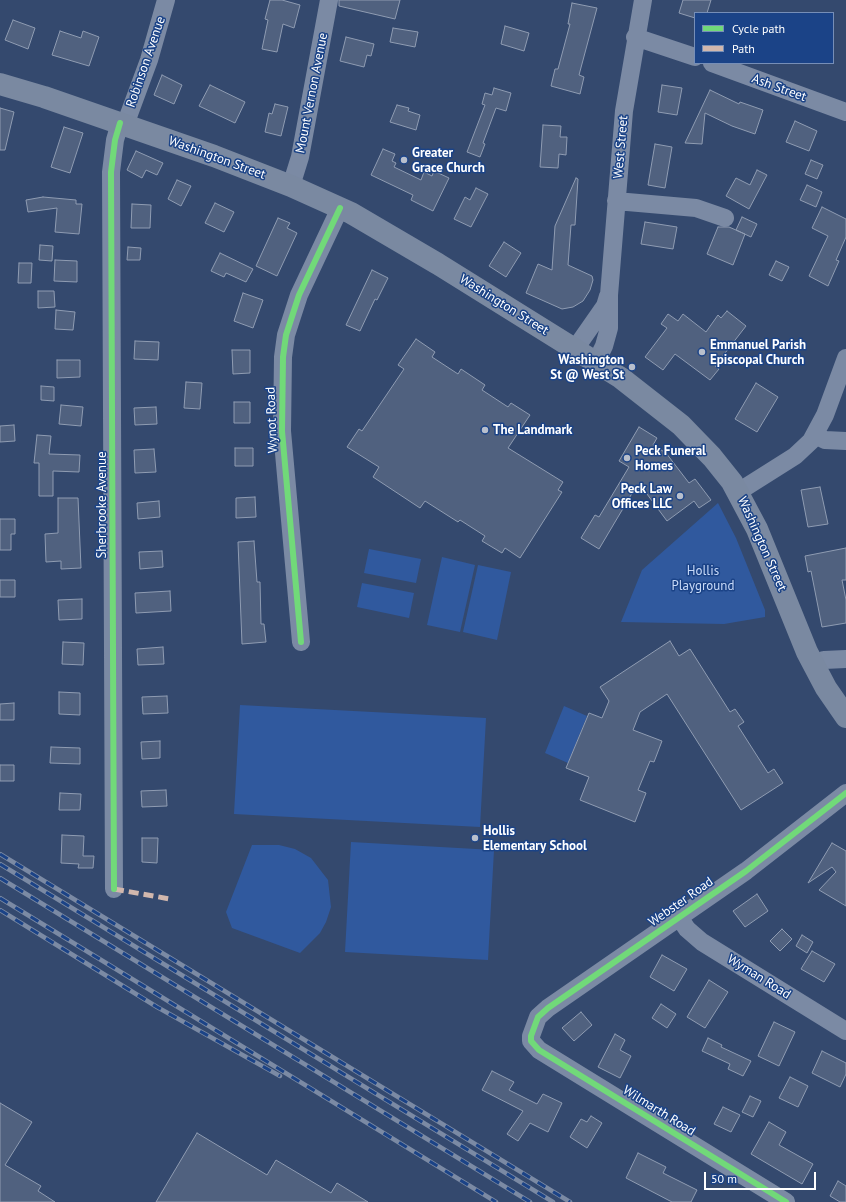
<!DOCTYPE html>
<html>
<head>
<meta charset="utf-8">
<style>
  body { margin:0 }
  #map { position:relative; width:846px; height:1202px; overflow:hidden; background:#34496e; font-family:"PT Sans",sans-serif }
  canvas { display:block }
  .legend { position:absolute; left:694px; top:12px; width:140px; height:52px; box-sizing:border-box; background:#1b4387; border:1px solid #768eb7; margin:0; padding:5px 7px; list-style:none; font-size:12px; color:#fff }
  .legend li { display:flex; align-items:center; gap:8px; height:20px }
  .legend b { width:20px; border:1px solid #768eb7 }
  .scale { position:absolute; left:704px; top:1172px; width:112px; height:18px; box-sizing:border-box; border:2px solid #fff; border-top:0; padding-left:5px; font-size:12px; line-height:14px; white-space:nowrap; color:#fff; -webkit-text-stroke:3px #1b4387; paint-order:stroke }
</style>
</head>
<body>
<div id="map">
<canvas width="846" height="1202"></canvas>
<ul class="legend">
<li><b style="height:5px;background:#71d979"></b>Cycle path</li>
<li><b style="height:5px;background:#d1b7ad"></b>Path</li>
</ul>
<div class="scale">50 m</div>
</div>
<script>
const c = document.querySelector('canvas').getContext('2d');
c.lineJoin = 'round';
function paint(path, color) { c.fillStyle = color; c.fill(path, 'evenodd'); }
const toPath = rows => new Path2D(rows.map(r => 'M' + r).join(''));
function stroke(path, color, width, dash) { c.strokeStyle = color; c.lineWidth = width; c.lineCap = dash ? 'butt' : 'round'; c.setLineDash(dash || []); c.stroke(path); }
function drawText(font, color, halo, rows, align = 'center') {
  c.font = font + ' "PT Sans",sans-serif'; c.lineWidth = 3; c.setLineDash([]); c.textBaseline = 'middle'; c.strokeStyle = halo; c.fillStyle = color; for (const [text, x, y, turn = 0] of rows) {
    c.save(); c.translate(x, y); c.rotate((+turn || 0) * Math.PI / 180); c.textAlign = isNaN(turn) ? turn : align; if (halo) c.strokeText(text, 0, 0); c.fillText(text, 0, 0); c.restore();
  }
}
paint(toPath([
  [718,503,736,538,765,610,765,617,724,624,621,622,642,570],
  [369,549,421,559,416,583,364,573],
  [442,557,475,565,460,632,427,625],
  [478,565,511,572,497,640,463,632],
  [362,583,414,593,409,618,357,607],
  [240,705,486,718,480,827,234,814],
  [564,706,587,716,568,763,545,753],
  [351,842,494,850,488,960,345,952],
  [252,845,279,845,295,849,311,858,328,880,331,907,326,922,320,933,300,953,232,928,226,912]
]), '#30599e');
const building = toPath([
  [270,0,282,0,300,5,294,28,283,24,277,52,262,49,268,20,265,19,270,0],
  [339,0,400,0,395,19,339,6,339,0],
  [683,0,711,0,707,13,695,13,695,18,679,13,683,0],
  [572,3,597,8,579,75,584,77,580,94,551,86,555,69,558,69,570,24,568,24,572,3],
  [13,20,35,28,28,49,5,40,13,20],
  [505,26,529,33,524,51,501,44,505,26],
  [393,28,418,32,415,47,390,42,393,28],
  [60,31,81,38,83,31,99,37,89,66,52,55,60,31],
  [346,37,374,44,371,56,367,55,364,67,340,61,346,37],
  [162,75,182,85,174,104,154,95,162,75],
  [210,85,245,102,235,123,199,106,210,85],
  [662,85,682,88,677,115,658,112,662,85],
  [494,88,511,93,506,111,496,108,483,143,485,144,480,157,467,152,485,105,482,104,485,93,492,95,494,88],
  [710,90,739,104,740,102,763,110,755,134,732,126,705,113,702,144,685,143,710,90],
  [275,104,288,107,281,136,265,132,269,113,272,114,275,104],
  [397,105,409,108,408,111,420,115,416,130,390,122,397,105],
  [0,108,14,112,5,150,0,150,0,108],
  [795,121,817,131,809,151,786,142,795,121],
  [543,125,561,126,560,137,567,137,566,155,559,154,558,168,540,167,543,125],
  [64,127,83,133,70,173,51,167,64,127],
  [655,144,672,147,665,188,648,185,655,144],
  [383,149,395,154,392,161,396,163,394,167,421,180,424,172,432,176,434,171,449,178,433,211,411,200,413,195,371,175,383,149],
  [136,151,163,163,157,175,146,170,142,178,127,170,136,151],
  [811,160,823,165,817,179,805,174,811,160],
  [757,170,767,175,749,209,726,196,736,178,750,185,757,170],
  [576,178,578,179,575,225,571,225,568,265,592,276,593,280,590,290,583,301,573,307,562,309,526,293,538,264,552,270,555,226,576,178],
  [177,180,191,186,181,206,168,199,177,180],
  [807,185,822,192,816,207,800,200,807,185],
  [476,188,488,194,471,227,454,219,465,197,470,200,476,188],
  [43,197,76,200,76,204,82,204,79,234,55,232,57,208,28,212,26,200,43,197],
  [215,203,234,212,224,232,205,223,215,203],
  [132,204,151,205,150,228,131,228,132,204],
  [822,207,846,219,846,237,836,260,839,261,828,286,809,276,828,236,812,228,822,207],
  [742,217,757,224,751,237,736,230,742,217],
  [278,218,290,223,287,228,297,233,277,276,256,266,278,218],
  [645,222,677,227,673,249,641,244,645,222],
  [718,227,729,227,745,234,733,265,707,254,718,227],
  [504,242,521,253,506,277,489,266,504,242],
  [40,245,53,246,52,261,39,260,40,245],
  [128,247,141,248,140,260,127,260,128,247],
  [220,253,253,269,246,282,226,273,224,277,211,271,220,253],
  [55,260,77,261,77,282,54,281,55,260],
  [776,261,789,267,782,281,769,275,776,261],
  [19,263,32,263,31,283,18,283,19,263],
  [372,270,388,278,377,300,375,299,360,331,346,325,372,270],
  [38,291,54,291,55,307,38,308,38,291],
  [243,293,263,300,253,328,234,321,243,293],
  [56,310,75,312,73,330,55,329,56,310],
  [727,311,746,326,715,366,719,369,710,380,675,354,663,370,645,357,667,328,661,324,668,314,678,321,683,314,706,332,718,315,721,318,727,311],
  [416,339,435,352,432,357,458,374,461,369,485,385,482,390,508,407,511,403,530,415,508,448,563,482,558,490,562,492,520,558,505,548,502,553,482,541,485,536,460,520,458,522,425,501,420,508,373,477,379,467,347,447,359,429,362,431,404,369,398,365,416,339],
  [135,341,159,342,158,360,134,359,135,341],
  [232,350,250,350,250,373,233,374,232,350],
  [57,360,80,360,80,377,57,378,57,360],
  [186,382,202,383,200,409,184,408,186,382],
  [756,383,778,397,757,432,735,419,756,383],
  [41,386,54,387,54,401,41,400,41,386],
  [234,402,250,402,250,423,234,423,234,402],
  [61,405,83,407,81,426,59,424,61,405],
  [156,407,157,424,135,425,134,408,156,407],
  [14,425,15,441,0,442,0,426,14,425],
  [639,427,657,438,653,445,666,453,689,483,695,479,711,500,699,508,694,501,667,521,641,486,637,492,634,490,599,549,581,538,595,515,599,517,629,467,619,461,639,427],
  [37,435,51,436,49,454,80,455,79,472,53,471,53,496,39,496,39,463,34,463,37,435],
  [235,448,253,448,253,466,235,466,235,448],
  [154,449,156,472,135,473,134,450,154,449],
  [820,487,828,524,808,527,801,490,820,487],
  [255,497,256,517,236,518,236,498,255,497],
  [58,498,78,498,81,568,61,569,61,561,46,562,45,534,58,533,58,498],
  [159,501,160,517,138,519,137,503,159,501],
  [0,519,15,519,15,534,11,534,11,550,0,550,0,519],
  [254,541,257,582,260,582,261,624,264,624,266,642,242,644,238,542,254,541],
  [846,548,846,580,842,580,846,600,846,623,822,627,811,571,808,572,805,556,846,548],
  [162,551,163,567,140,569,139,552,162,551],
  [0,580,15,580,15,597,0,597,0,580],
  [170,591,171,611,136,613,135,593,170,591],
  [82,599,82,619,59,620,58,600,82,599],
  [670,641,679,656,690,649,730,712,735,709,744,722,738,726,768,773,774,769,783,783,741,810,667,694,640,712,633,730,662,741,654,762,650,761,638,790,646,793,635,822,580,800,589,777,566,768,589,713,602,718,609,701,600,687,670,641],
  [63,642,84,643,83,665,62,664,63,642],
  [163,647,164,664,138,665,137,649,163,647],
  [59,692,80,693,80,715,59,714,59,692],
  [167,696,168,713,143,714,142,697,167,696],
  [14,703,14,720,0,720,0,704,14,703],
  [160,741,160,758,142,759,141,742,160,741],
  [51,747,80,748,80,764,50,763,51,747],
  [0,765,14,765,14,781,0,781,0,765],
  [166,790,167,806,142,807,141,791,166,790],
  [60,793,81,794,80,810,59,810,60,793],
  [62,835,84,836,83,856,94,856,93,868,78,868,79,864,61,863,62,835],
  [142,838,158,838,157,863,142,862,142,838],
  [832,843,846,851,846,906,819,890,836,872,832,867,808,883,832,843],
  [757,894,768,911,745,927,733,911,757,894],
  [782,929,792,939,780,951,770,941,782,929],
  [802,935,813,942,807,953,796,946,802,935],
  [812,951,835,964,824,982,801,969,812,951],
  [662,955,687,969,674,991,650,977,662,955],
  [709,980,728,992,705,1028,687,1017,709,980],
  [661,1004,676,1014,667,1028,652,1018,661,1004],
  [581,1012,592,1025,574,1041,562,1028,581,1012],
  [774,1022,795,1032,779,1066,758,1056,774,1022],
  [615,1034,625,1040,620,1050,631,1056,620,1078,598,1067,615,1034],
  [708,1038,722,1045,721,1047,751,1061,743,1076,728,1069,730,1064,702,1051,708,1038],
  [822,1051,846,1063,846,1074,840,1087,812,1073,822,1051],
  [492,1071,514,1082,509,1090,537,1104,543,1094,562,1103,548,1132,530,1123,518,1141,507,1134,523,1111,482,1090,492,1071],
  [790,1077,808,1086,798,1107,779,1098,790,1077],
  [750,1096,761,1101,753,1117,742,1112,750,1096],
  [0,1103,32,1122,5,1165,41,1186,38,1191,55,1202,0,1202,0,1103],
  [723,1107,740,1115,731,1132,714,1124,723,1107],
  [591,1116,602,1123,587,1148,570,1137,581,1119,587,1122,591,1116],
  [769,1122,786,1132,779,1145,813,1164,802,1184,751,1154,769,1122],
  [197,1133,267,1175,276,1160,331,1193,337,1183,368,1202,156,1202,197,1133],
  [638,1153,666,1167,663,1173,697,1190,691,1202,672,1202,626,1178,638,1153],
  [838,1181,846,1186,846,1202,840,1202,830,1196,838,1181]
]);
paint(building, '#50617f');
stroke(building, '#8f9cb2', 1);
stroke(toPath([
  [635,37,695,57],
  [712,63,846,112],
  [125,125,149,60,166,0],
  [291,186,300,157,329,0],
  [616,201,696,208,725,218],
  [575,349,605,306,608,296],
  [596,362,604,346,609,328,609,295,624,111,643,0],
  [815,435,825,440,846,441],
  [738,492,795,456,811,441,825,415,846,358],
  [301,642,282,431,283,357,286,335,299,295,340,208],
  [813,664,824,660,846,659],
  [114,889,111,172,115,140,120,123],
  [679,917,687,929,702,942,846,1031],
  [786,1202,539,1050,531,1041,531,1036,538,1017,548,1008,746,871,846,793]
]), '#7b8aa4', 18);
stroke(toPath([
  [0,84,44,97,214,156,291,186,351,213,438,264,621,378,681,425,712,457,732,482,757,529,807,652,826,688,846,717]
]), '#7a89a1', 22);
const rail = toPath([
  [0,854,570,1202],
  [0,864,553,1202],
  [0,878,530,1202],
  [0,898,496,1202],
  [0,910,157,1007,280,1076]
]);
stroke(rail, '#7b8aa4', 4.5);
stroke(rail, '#1b4387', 3, [9]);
stroke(toPath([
  [114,889,170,899]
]), '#d1b7ad', 5, [10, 5]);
stroke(toPath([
  [301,642,282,431,283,357,286,335,299,295,340,208],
  [114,889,111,172,115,140,120,123],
  [786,1202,539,1050,531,1041,531,1036,538,1017,548,1008,746,871,846,793]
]), '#71d979', 6);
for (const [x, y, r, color] of [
  [404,160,4,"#b8bfcc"],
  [702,352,4,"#b8bfcc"],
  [632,367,4,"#b8bfcc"],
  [485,430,4,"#b8bfcc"],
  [627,458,4,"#b8bfcc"],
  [680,496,4,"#b8bfcc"],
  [475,838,4,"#b8bfcc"]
]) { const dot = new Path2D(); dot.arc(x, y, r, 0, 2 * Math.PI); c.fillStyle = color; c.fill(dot); stroke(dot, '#1b4387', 1.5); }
drawText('13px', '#fff', '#1b4387', [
  ["Robinson Avenue",146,62,-71],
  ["Ash Street",779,88,20],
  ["Mount Vernon Avenue",312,93,-79],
  ["West Street",621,147,-85],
  ["Washington Street",217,158,20],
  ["Washington Street",504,305,32],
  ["Wynot Road",272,420,-92],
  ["Sherbrooke Avenue",102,505,-90],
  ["Washington Street",762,544,66],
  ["Webster Road",681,902,-35],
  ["Wyman Road",759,977,32],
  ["Wilmarth Road",659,1111,32]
]);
drawText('bold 13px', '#fff', '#1b4387', [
  ["Greater",412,153],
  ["Grace Church",412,168],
  ["Emmanuel Parish",710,345],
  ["Episcopal Church",710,360],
  ["Washington",624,360,"right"],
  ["St @ West St",624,375,"right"],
  ["The Landmark",493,430],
  ["Peck Funeral",635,451],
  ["Homes",635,466],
  ["Peck Law",672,489,"right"],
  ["Offices LLC",672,504,"right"],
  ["Hollis",483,831],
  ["Elementary School",483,846]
], 'left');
drawText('13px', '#c9dbf9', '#1b4387', [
  ["Hollis",703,571],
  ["Playground",703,586]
]);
</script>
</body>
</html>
